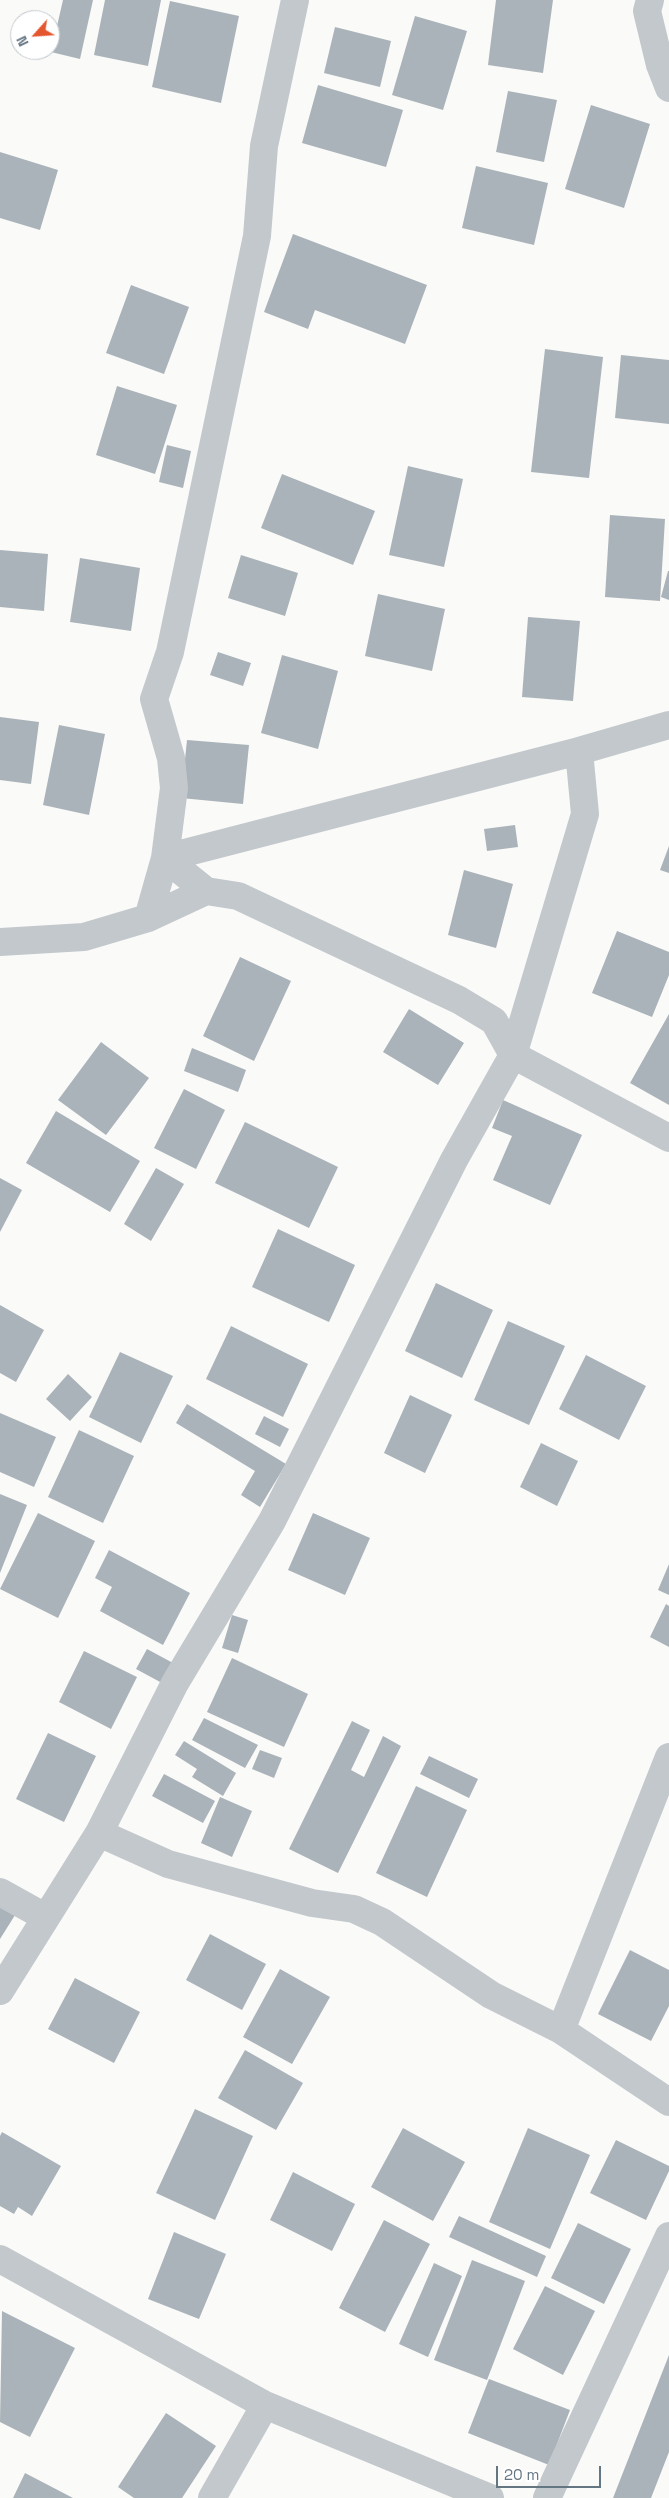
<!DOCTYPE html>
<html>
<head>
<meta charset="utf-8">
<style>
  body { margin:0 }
  #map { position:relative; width:669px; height:2498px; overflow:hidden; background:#fafaf8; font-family:"Space Grotesk",sans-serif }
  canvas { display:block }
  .north { position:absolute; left:10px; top:10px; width:50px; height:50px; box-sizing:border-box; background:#fff; border:1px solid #c1c8cd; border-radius:50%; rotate:244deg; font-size:14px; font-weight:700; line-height:20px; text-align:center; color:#657683 }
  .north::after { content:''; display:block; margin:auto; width:18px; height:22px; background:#e4572e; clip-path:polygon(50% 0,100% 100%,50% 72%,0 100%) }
  .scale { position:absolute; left:496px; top:2466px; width:105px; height:22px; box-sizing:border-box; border:2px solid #657683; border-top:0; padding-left:6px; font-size:15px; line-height:18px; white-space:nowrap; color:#657683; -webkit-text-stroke:4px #fff; paint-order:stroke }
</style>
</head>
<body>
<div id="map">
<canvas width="669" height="2498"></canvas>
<div class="north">N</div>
<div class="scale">20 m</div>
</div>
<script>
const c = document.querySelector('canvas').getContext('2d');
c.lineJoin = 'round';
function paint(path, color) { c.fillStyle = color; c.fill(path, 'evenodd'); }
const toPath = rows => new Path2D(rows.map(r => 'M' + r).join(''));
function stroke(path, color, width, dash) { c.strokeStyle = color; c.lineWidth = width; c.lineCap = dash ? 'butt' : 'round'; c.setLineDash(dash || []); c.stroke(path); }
paint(toPath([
  [63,0,93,0,80,59,51,52],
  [105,0,161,0,148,66,94,55],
  [496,0,553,0,543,73,488,65],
  [170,1,239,16,221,103,152,87],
  [415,16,467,31,443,110,392,95],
  [335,27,391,41,380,87,324,73],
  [318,85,403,110,386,167,302,143],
  [508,91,557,100,544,162,496,152],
  [591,105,650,124,624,208,565,189],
  [0,152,58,170,40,230,0,218],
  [476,166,548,183,534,245,462,228],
  [293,234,427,285,405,344,315,310,308,329,264,312],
  [131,285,189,307,164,374,106,353],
  [545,349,603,357,589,478,531,472],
  [621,355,669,360,669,424,615,418],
  [117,386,177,405,155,474,96,455],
  [167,445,191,451,183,488,159,482],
  [408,466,463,479,444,567,389,555],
  [282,474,375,511,353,565,261,528],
  [610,515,665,519,660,601,605,597],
  [0,550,48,554,44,611,0,607],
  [241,555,298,573,285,616,228,598],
  [80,558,140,568,131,631,70,622],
  [668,571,669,571,669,600,661,597],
  [378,594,445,609,432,671,365,656],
  [528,617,580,621,573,701,522,697],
  [218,652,251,663,243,686,210,675],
  [282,655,338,671,318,749,261,733],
  [0,717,39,722,31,784,0,780],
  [59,725,105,734,89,815,43,805],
  [187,740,249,745,243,804,181,798],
  [515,825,518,847,487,851,484,829],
  [669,846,669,873,660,870],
  [464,870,513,884,496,948,448,935],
  [617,931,669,952,669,975,652,1017,592,993],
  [240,957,291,981,254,1061,203,1036],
  [409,1009,464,1043,438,1085,383,1052],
  [669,1014,669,1105,630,1083],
  [101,1042,149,1078,106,1135,58,1100],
  [192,1048,246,1070,238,1092,184,1071],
  [184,1089,225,1110,196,1169,154,1148],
  [503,1100,582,1135,550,1205,493,1180,512,1136,492,1128],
  [56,1111,140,1161,110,1212,26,1163],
  [245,1122,338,1167,309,1228,215,1183],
  [156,1168,184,1184,151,1241,124,1224],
  [0,1178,22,1190,0,1232],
  [278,1229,355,1265,329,1322,252,1287],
  [436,1283,493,1310,462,1378,405,1351],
  [0,1305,44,1330,16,1382,0,1373],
  [508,1321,565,1346,529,1425,474,1400],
  [231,1326,308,1364,283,1417,206,1379],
  [120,1352,173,1376,141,1443,89,1417],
  [586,1355,646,1386,619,1440,559,1409],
  [68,1374,92,1397,70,1421,46,1399],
  [410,1395,452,1415,425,1473,384,1453],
  [187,1404,286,1464,260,1507,241,1495,255,1471,176,1423],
  [0,1413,56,1437,34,1487,0,1472],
  [264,1416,289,1429,280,1447,255,1434],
  [79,1430,134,1456,103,1523,48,1497],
  [541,1443,578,1461,557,1506,520,1487],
  [0,1494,27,1505,0,1573],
  [38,1513,95,1541,58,1618,0,1589],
  [313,1513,370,1538,345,1595,288,1570],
  [109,1550,190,1593,163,1645,100,1611,112,1587,95,1578],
  [669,1564,669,1595,658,1590],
  [666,1604,669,1606,669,1647,650,1637],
  [232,1615,248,1620,238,1653,222,1648],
  [147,1649,173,1663,162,1683,136,1669],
  [84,1651,137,1677,111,1729,59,1702],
  [232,1658,308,1694,284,1747,207,1712],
  [204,1718,258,1745,245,1768,192,1740],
  [352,1721,370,1730,351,1770,364,1777,383,1736,401,1746,338,1873,289,1849],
  [48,1733,96,1756,64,1822,16,1799],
  [184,1741,236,1773,223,1796,192,1777,197,1769,175,1755],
  [260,1750,282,1758,274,1778,252,1769],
  [429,1756,478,1779,469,1798,420,1774],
  [164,1774,215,1801,203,1823,152,1796],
  [416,1786,467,1810,427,1897,376,1873],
  [220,1797,252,1811,232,1857,201,1843],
  [0,1901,17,1912,0,1939],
  [210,1934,266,1964,242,2010,186,1980],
  [630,1950,669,1970,669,2006,651,2041,598,2014],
  [280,1969,330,1997,292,2064,243,2037],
  [75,1978,140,2012,114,2063,48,2029],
  [245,2050,303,2083,276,2130,218,2098],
  [195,2109,253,2136,215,2220,156,2193],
  [403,2128,465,2162,433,2221,371,2187],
  [528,2128,590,2155,550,2249,489,2222],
  [2,2132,61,2166,32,2216,18,2207,14,2214,0,2206,0,2136],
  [616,2140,669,2166,669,2171,646,2220,590,2193],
  [293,2172,355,2204,332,2251,270,2220],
  [459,2216,546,2256,537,2277,449,2237],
  [384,2220,430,2244,385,2332,339,2308],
  [578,2223,631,2249,604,2304,551,2278],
  [174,2232,226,2254,199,2319,148,2299],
  [472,2260,525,2281,487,2380,434,2360],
  [434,2263,462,2276,428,2357,399,2344],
  [545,2286,595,2311,563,2375,513,2349],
  [2,2311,75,2348,30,2437,0,2422],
  [669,2355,669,2452,651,2498,613,2498],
  [489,2379,570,2410,549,2465,468,2433],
  [166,2413,216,2446,182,2498,134,2498,118,2487],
  [25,2473,73,2498,13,2498]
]), '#aab3b9');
stroke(toPath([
  [650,0,647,11,660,65,669,88],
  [165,858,579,751,669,725],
  [165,858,206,891],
  [148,918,165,858,174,788,171,758,154,699,170,652,257,236,264,146,295,0],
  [0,942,84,937,148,918,206,891,238,896,459,1000,494,1021,513,1055,669,1138],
  [99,1833,168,1864,312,1903,354,1909,382,1922,491,1995,561,2030,669,2102],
  [0,1892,45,1917],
  [0,1991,99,1833,175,1683,272,1521,454,1160,513,1055,585,814,579,751],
  [561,2030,669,1757],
  [0,2259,265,2405,490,2498],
  [212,2498,265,2405],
  [547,2498,669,2236]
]), '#c3c8cc', 28);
</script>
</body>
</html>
